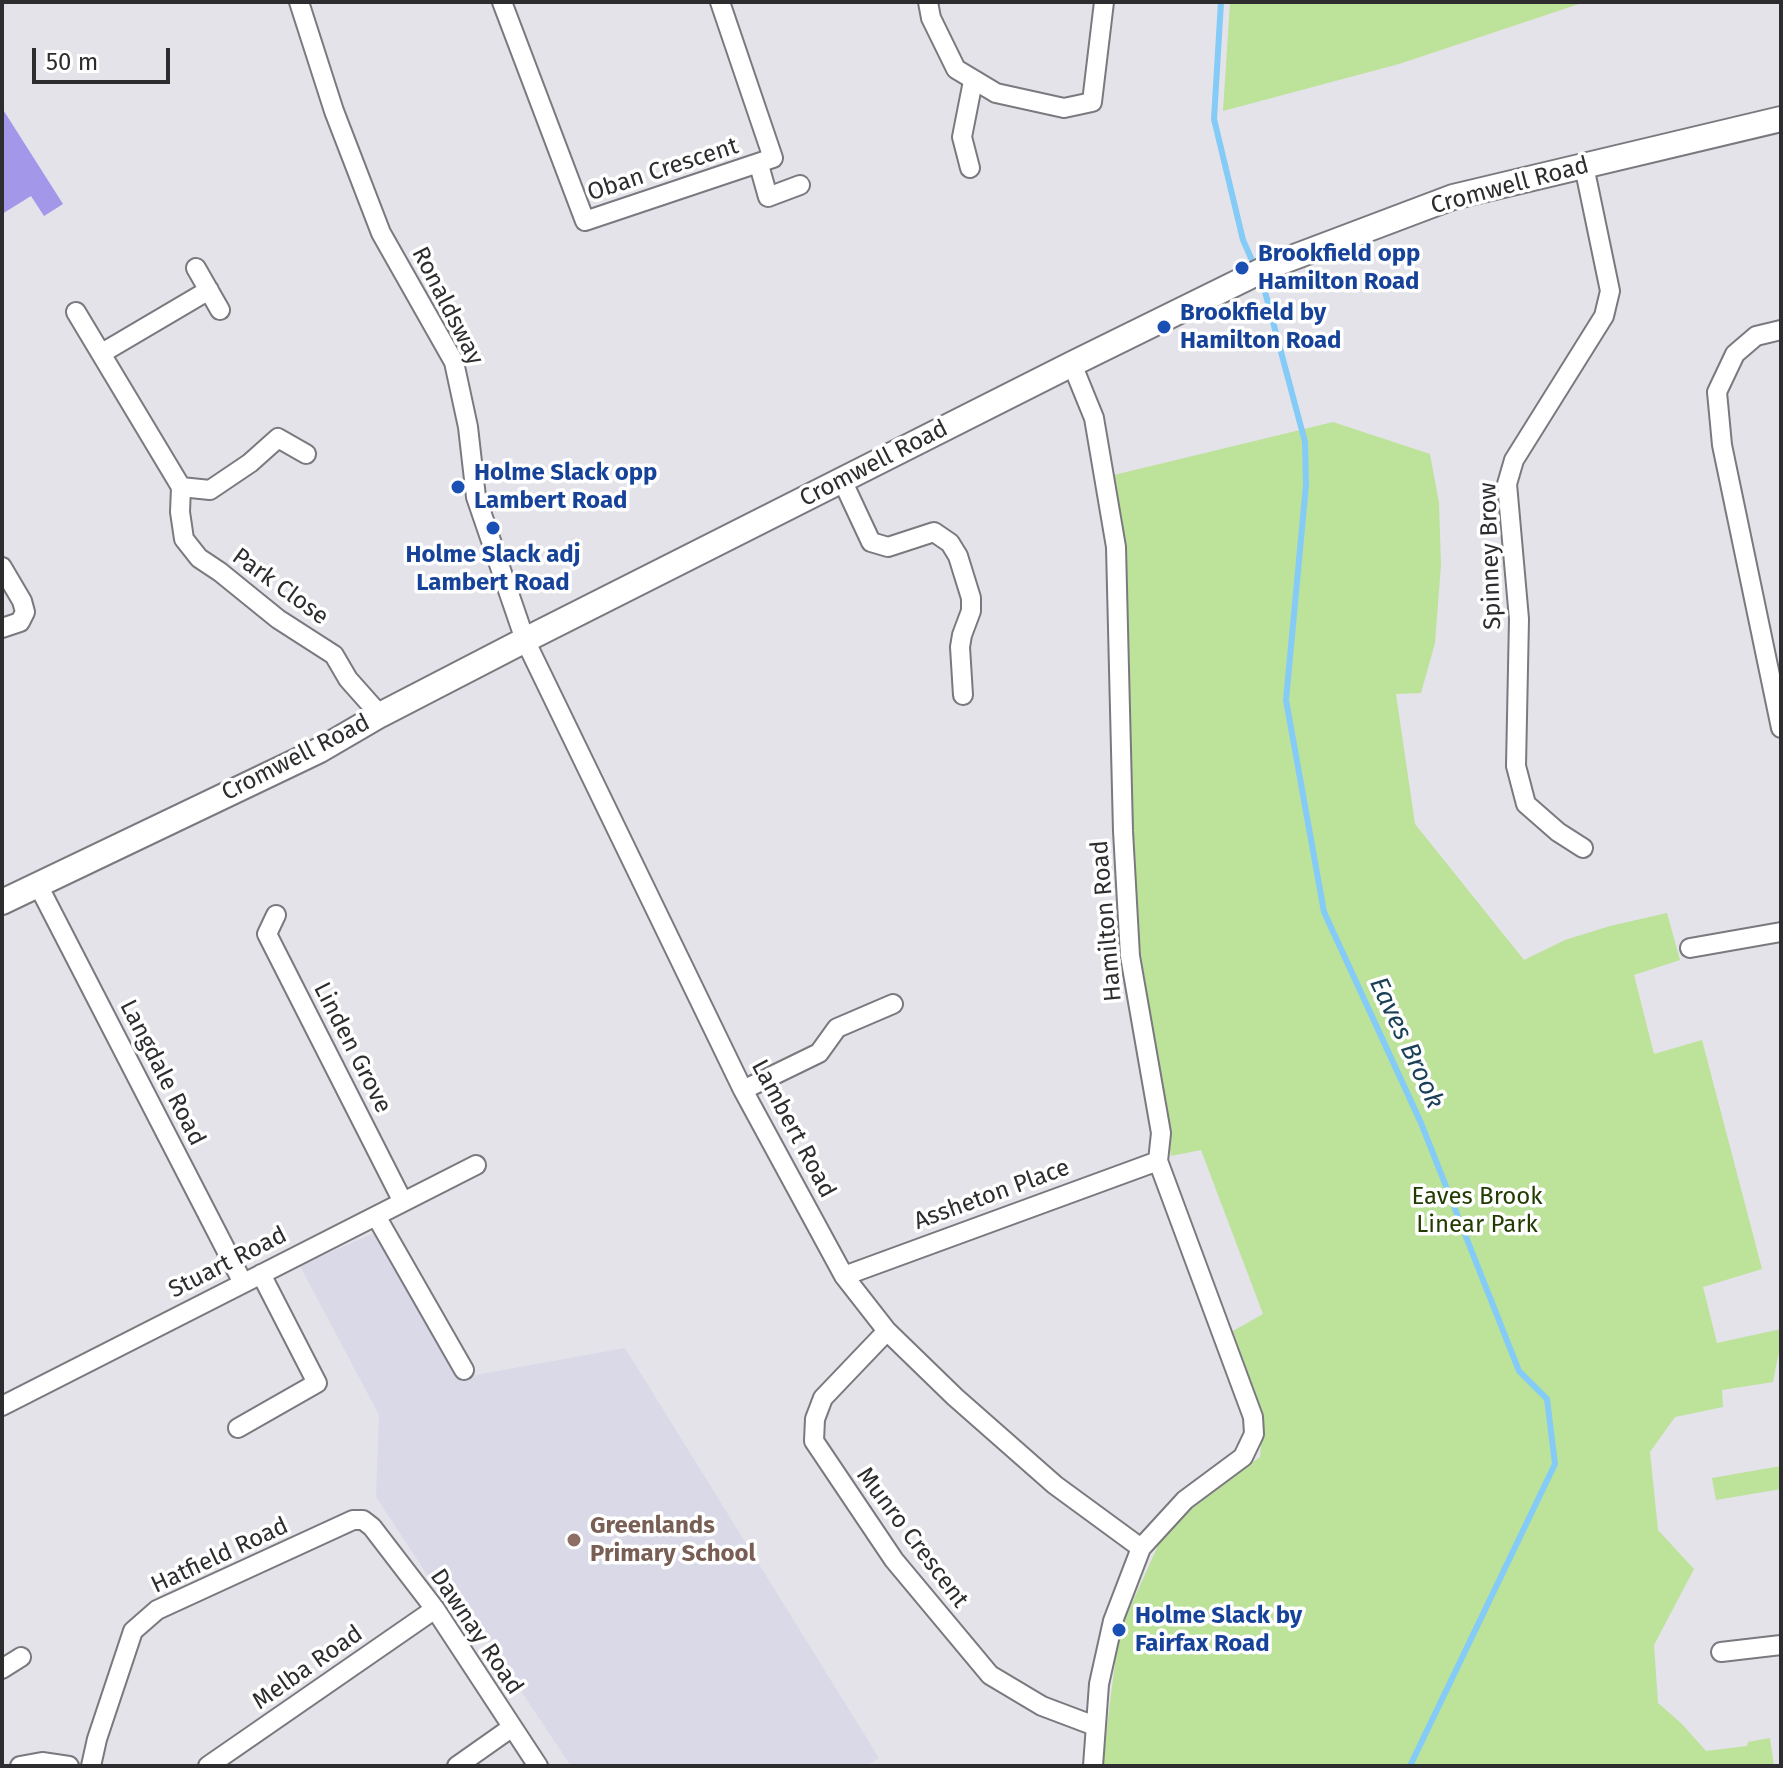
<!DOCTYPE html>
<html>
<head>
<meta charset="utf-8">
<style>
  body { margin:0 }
  #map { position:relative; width:1783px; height:1768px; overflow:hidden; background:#e3e3e9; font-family:"Fira Sans",sans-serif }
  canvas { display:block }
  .frame { position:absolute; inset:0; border:4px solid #2d2d2f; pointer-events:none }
  .scale { position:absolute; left:32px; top:48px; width:138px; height:36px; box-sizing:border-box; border:4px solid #2d2d2f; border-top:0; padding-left:10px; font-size:24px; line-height:28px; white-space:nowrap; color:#2d2d2f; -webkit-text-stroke:6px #fff; paint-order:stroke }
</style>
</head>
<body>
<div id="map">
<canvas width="1783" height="1768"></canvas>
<div class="frame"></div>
<div class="scale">50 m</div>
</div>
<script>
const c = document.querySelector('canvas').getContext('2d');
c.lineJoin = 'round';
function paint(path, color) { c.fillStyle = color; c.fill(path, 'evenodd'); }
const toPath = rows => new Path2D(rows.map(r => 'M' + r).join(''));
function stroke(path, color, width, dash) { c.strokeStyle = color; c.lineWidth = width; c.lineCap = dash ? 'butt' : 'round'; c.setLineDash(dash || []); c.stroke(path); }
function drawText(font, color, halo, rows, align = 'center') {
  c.font = font + ' "Fira Sans",sans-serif'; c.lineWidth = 7; c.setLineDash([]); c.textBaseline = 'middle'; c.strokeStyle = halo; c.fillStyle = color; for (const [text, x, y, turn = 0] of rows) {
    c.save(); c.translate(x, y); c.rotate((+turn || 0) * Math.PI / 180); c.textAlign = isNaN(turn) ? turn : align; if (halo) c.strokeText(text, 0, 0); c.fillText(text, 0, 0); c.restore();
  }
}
paint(toPath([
  [381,1230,459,1378,625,1348,879,1758,866,1766,571,1766,451,1586,432,1582,376,1497,379,1415,300,1266]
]), '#dad9e7');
paint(toPath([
  [1230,2,1576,2,1579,4,1399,64,1223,111],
  [1333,422,1430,454,1439,503,1441,565,1435,643,1421,693,1396,694,1415,824,1524,960,1565,940,1610,926,1667,913,1680,960,1634,975,1654,1054,1702,1040,1762,1269,1703,1287,1717,1343,1781,1329,1781,1341,1773,1382,1722,1390,1723,1407,1675,1417,1650,1452,1658,1530,1694,1569,1654,1645,1658,1703,1681,1723,1706,1751,1747,1746,1748,1742,1770,1738,1774,1766,1102,1766,1119,1632,1170,1519,1260,1457,1263,1420,1233,1331,1263,1314,1201,1150,1171,1156,1123,831,1114,475],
  [1781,1466,1781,1489,1716,1500,1712,1478]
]), '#bde29a');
stroke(toPath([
  [1221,2,1214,119,1243,240,1251,258],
  [1264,288,1305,442,1306,485,1286,700,1324,912,1421,1123,1519,1371,1547,1399,1555,1464,1410,1766]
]), '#84cbf7', 6);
paint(toPath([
  [2,108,63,204,44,216,31,196,2,214]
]), '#a297e9');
const street = toPath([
  [299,2,334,111,381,233,454,362,468,427,476,497,525,640,743,1090,844,1276,887,1331,955,1397,1055,1485,1141,1548],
  [502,2,585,221,773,158,720,2],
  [928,2,931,18,956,69,996,93,1064,108,1092,102,1104,2],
  [759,165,768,197,800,185],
  [970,168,962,137,973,81],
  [196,268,220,310],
  [76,312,181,487,180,512,184,539,199,558,220,572,278,619,334,655,348,679,380,715],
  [1781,330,1756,336,1735,354,1717,392,1722,445,1781,728],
  [102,353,209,290],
  [1072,364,1094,418,1116,547,1123,831,1130,956,1161,1133,1158,1161,1253,1417,1254,1434,1243,1457,1185,1500,1141,1548,1113,1621,1099,1684,1093,1766],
  [842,480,871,542,888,547,934,532,950,543,958,556,971,598,971,611,962,635,960,647,963,695],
  [181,487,210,490,250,463,278,438,306,454],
  [2,567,22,601,25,612,20,622,2,628],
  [1583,848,1558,832,1526,804,1516,766,1519,619,1507,484,1514,460,1604,316,1610,291,1584,166],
  [38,885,243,1283],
  [276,915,267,934,403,1202],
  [1690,948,1781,932],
  [743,1090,819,1053,837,1028,893,1004],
  [376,1216,464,1370],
  [844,1276,1158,1161],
  [887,1331,823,1398,815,1419,814,1441,894,1560,990,1675,1042,1706,1095,1726],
  [2,1406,476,1165],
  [238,1428,317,1383,261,1274],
  [1721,1652,1781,1645],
  [2,1669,21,1657],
  [20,1766,42,1762,69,1766],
  [91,1766,97,1739,133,1631,157,1610,353,1520,363,1520,372,1527,435,1609,538,1766],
  [208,1766,435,1609],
  [457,1766,511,1728]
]);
const secondary = toPath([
  [2,902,320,750,380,715,525,640,1072,364,1273,265,1453,197,1781,119]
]);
stroke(street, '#7a797f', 22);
stroke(secondary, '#7a797f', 28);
stroke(street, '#fff', 18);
stroke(secondary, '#fff', 24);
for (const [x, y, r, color] of [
  [1242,268,8,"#1a4fb4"],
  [1164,327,8,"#1a4fb4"],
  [458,487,8,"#1a4fb4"],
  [493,528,8,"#1a4fb4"],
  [574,1540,8,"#8d6e63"],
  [1119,1630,8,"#1a4fb4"]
]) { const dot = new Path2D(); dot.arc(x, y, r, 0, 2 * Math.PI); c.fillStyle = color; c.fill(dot); stroke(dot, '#fff', 3); }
drawText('24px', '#2d2d2f', '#fff', [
  ["Oban Crescent",663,170,-18],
  ["Cromwell Road",1510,186,-15],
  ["Ronaldsway",447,306,63],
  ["Cromwell Road",874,464,-27],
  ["Spinney Brow",1491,556,-92],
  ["Park Close",280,587,36],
  ["Cromwell Road",296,758,-27],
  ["Hamilton Road",1107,921,-95],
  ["Linden Grove",352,1048,63],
  ["Langdale Road",162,1073,63],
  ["Lambert Road",793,1129,62],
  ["Assheton Place",992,1195,-20],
  ["Stuart Road",228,1263,-27],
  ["Munro Crescent",912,1538,53],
  ["Hatfield Road",220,1556,-25],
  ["Dawnay Road",476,1632,56],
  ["Melba Road",308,1668,-35]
]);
drawText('bold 24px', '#164399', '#fff', [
  ["Brookfield opp",1258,254],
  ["Hamilton Road",1258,282],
  ["Brookfield by",1180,313],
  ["Hamilton Road",1180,341],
  ["Holme Slack opp",474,473],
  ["Lambert Road",474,501],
  ["Holme Slack adj",493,555,"center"],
  ["Lambert Road",493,583,"center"],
  ["Holme Slack by",1135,1616],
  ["Fairfax Road",1135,1644]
], 'left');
drawText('24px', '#223b00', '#fff', [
  ["Eaves Brook",1477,1197],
  ["Linear Park",1477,1225]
]);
drawText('bold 24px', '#785e54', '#fff', [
  ["Greenlands",590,1526],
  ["Primary School",590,1554]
], 'left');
drawText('italic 26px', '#194057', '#fff', [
  ["Eaves Brook",1406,1043,65]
]);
</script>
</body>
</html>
